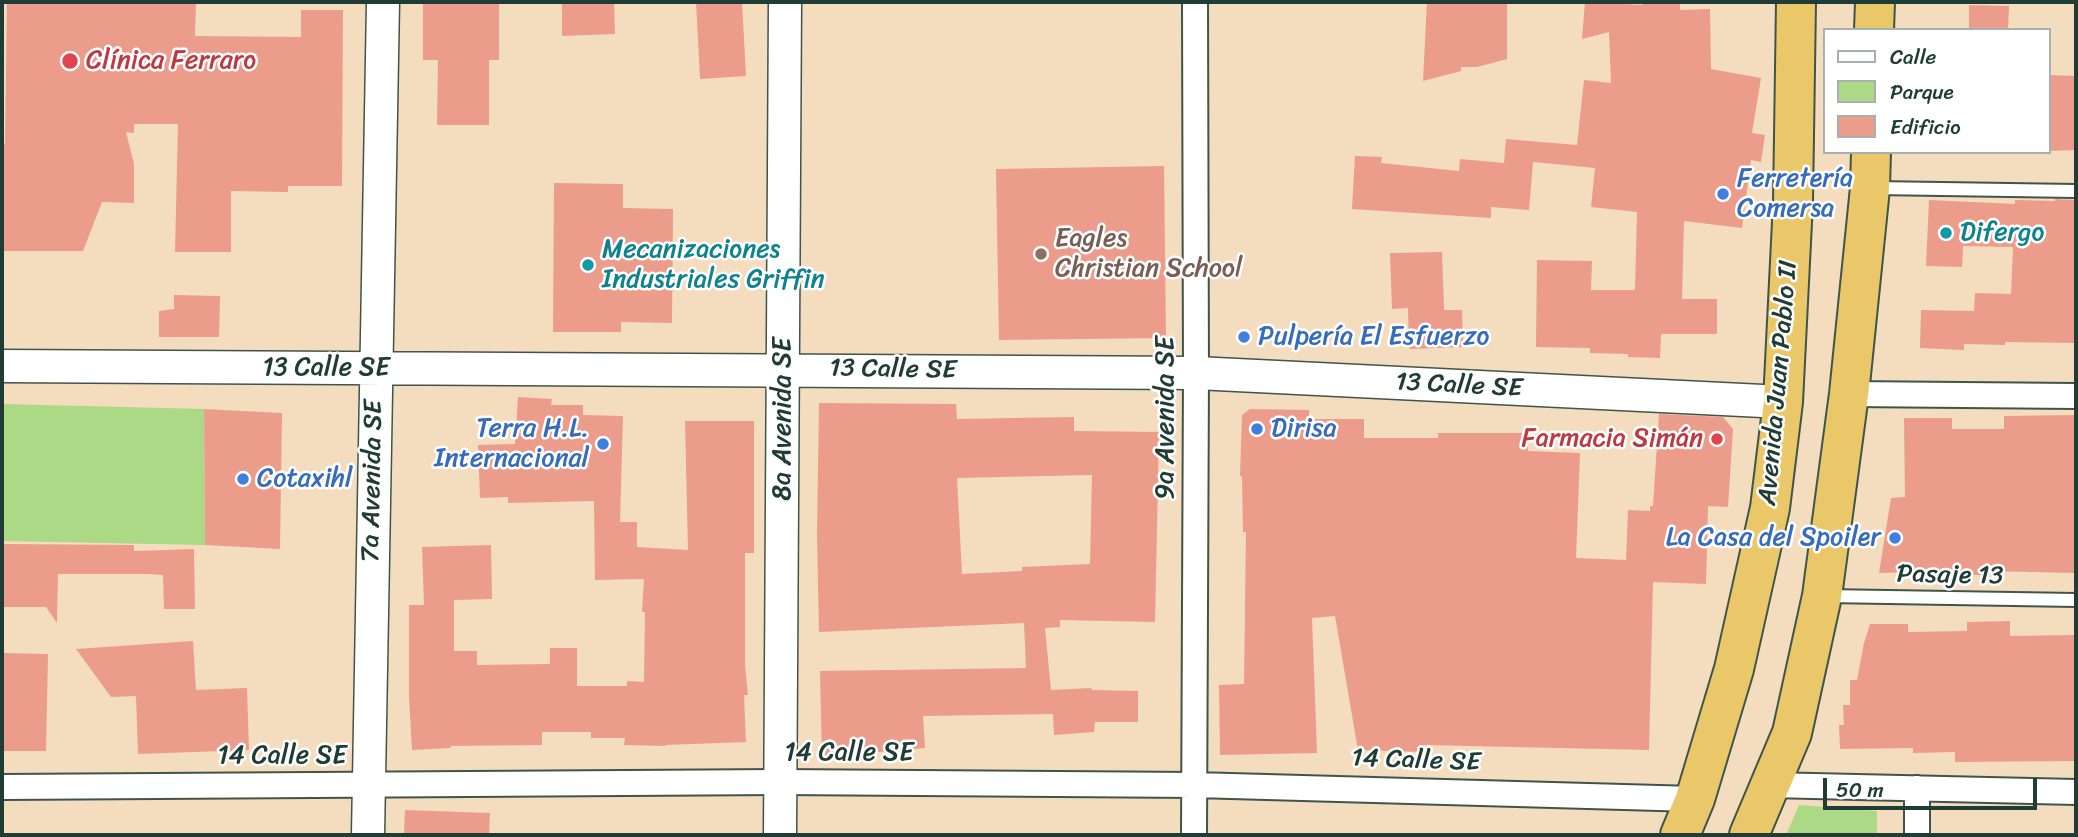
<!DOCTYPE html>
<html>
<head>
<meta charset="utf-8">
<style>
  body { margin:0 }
  #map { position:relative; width:2078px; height:837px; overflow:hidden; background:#f4dcbf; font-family:Sriracha,sans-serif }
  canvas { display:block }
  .frame { position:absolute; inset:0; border:4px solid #1f3d34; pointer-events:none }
  .legend { position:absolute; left:1823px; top:28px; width:228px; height:126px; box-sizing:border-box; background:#fff; border:2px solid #a5b1ae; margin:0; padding:9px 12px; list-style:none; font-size:21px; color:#1f3d34 }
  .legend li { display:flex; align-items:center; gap:14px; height:35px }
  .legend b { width:35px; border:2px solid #a5b1ae }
  .scale { position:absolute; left:1823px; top:778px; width:214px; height:32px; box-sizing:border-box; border:4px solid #1f3d34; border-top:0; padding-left:9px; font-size:21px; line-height:24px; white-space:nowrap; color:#1f3d34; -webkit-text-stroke:5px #fff; paint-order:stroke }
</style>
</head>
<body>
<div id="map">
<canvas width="2078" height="837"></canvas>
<div class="frame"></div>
<ul class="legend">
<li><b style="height:9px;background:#fff"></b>Calle</li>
<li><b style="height:19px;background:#acd986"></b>Parque</li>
<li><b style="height:19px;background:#ec9c8a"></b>Edificio</li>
</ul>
<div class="scale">50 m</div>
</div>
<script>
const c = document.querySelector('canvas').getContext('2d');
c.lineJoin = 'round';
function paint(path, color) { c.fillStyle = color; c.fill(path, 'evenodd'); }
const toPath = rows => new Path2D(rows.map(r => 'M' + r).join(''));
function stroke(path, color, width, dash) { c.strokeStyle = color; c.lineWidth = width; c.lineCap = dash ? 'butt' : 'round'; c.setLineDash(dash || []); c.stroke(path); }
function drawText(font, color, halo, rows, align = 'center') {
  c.font = font + ' Sriracha,sans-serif'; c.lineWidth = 5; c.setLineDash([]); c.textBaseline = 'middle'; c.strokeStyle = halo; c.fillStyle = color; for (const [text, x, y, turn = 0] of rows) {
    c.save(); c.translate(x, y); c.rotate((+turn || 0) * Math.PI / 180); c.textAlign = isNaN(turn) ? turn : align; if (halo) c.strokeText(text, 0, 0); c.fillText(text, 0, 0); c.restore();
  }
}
paint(toPath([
  [2,404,204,409,205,545,2,541],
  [1799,805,1877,811,1877,835,1786,835]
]), '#acd986');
paint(toPath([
  [7,2,196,2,195,36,301,37,301,10,343,10,342,186,288,186,288,192,231,191,231,252,175,252,178,124,134,124,134,133,126,132,134,164,134,203,102,202,83,251,2,251,2,144,5,144],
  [423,2,499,2,499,60,489,60,489,125,437,125,438,60,423,60],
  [562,2,614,2,615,34,562,36],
  [696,2,742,2,746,76,700,79],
  [1427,2,1507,2,1507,59,1477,67,1461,67,1461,71,1423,81],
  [1585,2,1642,5,1642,2,1680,2,1680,10,1710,9,1711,69,1761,78,1752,133,1765,135,1761,162,1751,160,1742,228,1684,221,1682,299,1717,299,1717,334,1661,334,1660,358,1628,357,1628,354,1590,353,1590,348,1536,347,1537,260,1592,261,1591,290,1635,290,1637,212,1591,207,1595,168,1533,162,1529,210,1491,207,1491,218,1352,209,1355,156,1382,157,1381,163,1459,171,1460,159,1504,163,1506,139,1577,145,1584,80,1611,83,1609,32,1582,39],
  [1969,5,2009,6,2008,30,1969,30],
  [2048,75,2076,76,2076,150,2048,151],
  [1164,166,1166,338,999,340,996,169],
  [554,183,623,184,623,208,673,209,672,323,621,322,621,332,553,332],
  [2055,199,2076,200,2076,343,2005,342,2005,345,1964,344,1964,350,1920,348,1921,310,1974,311,1975,293,2011,294,2013,247,1963,246,1962,267,1926,266,1929,200,2015,204,2015,200,2055,201],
  [1442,252,1444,310,1462,310,1463,347,1409,349,1408,308,1392,309,1390,253],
  [174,295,220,296,219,337,159,337,159,311,174,309],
  [518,397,552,399,551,405,583,405,583,415,623,416,620,522,637,522,637,547,688,550,685,421,754,421,754,553,745,553,745,665,748,695,744,695,746,742,665,745,665,746,624,745,625,738,591,738,591,732,542,732,542,745,450,746,451,748,412,750,409,696,409,605,424,605,422,547,491,545,492,599,454,600,454,651,477,651,477,665,550,664,550,648,577,648,577,686,627,686,627,681,644,682,645,612,642,612,644,579,595,580,594,501,508,503,508,497,480,498,478,445,515,444],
  [819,403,956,404,957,419,1074,417,1074,431,1159,432,1155,622,1060,620,1060,627,1045,628,1051,690,1091,688,1092,690,1138,691,1138,722,1095,722,1094,732,1054,735,1053,714,923,716,925,748,822,757,820,671,1026,668,1024,623,819,632,817,535],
  [1092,475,1090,564,1022,567,1022,571,962,574,957,478],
  [204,409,282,413,280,549,205,545],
  [1250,409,1309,410,1309,419,1364,419,1364,438,1438,438,1438,433,1528,433,1528,451,1580,453,1576,558,1626,560,1628,510,1650,511,1650,506,1653,506,1659,414,1723,417,1733,429,1728,507,1708,506,1706,584,1653,582,1649,750,1424,745,1424,752,1358,750,1335,616,1312,618,1317,753,1220,755,1219,685,1244,684,1246,532,1243,532,1242,476,1240,476,1242,415],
  [2076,415,2076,573,1987,571,1987,575,1950,575,1950,571,1879,573,1891,498,1905,497,1904,418,1952,418,1952,429,2004,429,2004,416],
  [2,544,134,545,134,551,194,549,195,609,164,609,163,575,148,574,58,574,57,623,46,607,2,607],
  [2010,621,2010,636,2076,635,2076,761,1955,762,1955,752,1913,753,1913,748,1840,749,1839,725,1844,725,1843,705,1850,705,1850,680,1857,680,1864,643,1870,624,1908,624,1908,632,1967,631,1967,622],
  [193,641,196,690,247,688,249,750,138,754,136,696,111,697,76,649],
  [2,653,48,654,46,751,2,751],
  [405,810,490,813,489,835,404,835]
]), '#ec9c8a');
const service = toPath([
  [1874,188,2076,191],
  [1825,596,2076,600]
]);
const minor = toPath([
  [1849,394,2076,396],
  [1769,785,2076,792],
  [2,787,780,782,1195,785,1695,799],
  [1917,788,1917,835],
  [1194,835,1196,373,1195,2]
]);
const tertiary = toPath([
  [2,366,1196,373,1783,402],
  [368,835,383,2],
  [780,835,785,2]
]);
const trunk = toPath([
  [1874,30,1875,2],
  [1680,835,1695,799,1734,669,1770,508,1783,402,1793,202,1796,2],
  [1749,835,1792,733,1822,596,1849,394,1870,188,1871,152]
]);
stroke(service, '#3f5549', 16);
stroke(minor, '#3f5549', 28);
stroke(tertiary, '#3f5549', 35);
stroke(trunk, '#3f5549', 42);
stroke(service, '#fff', 12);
stroke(minor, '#fff', 24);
stroke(tertiary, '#fff', 32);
stroke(trunk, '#eac769', 38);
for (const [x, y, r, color] of [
  [70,61,9,"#e0444e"],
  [1723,194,7,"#3f7fe0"],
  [1946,233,7,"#0f9aa8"],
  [1041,254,7,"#8d6e63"],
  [588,265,7,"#0f9aa8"],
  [1244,337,7,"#3f7fe0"],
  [1257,429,7,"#3f7fe0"],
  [1717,439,7,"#e0444e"],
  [603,444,7,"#3f7fe0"],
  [243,479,7,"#3f7fe0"],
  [1895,538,7,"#3f7fe0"]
]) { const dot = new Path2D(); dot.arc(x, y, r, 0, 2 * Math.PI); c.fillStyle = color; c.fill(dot); stroke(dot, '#fff', 2.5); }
drawText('26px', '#be3a42', '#fff', [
  ["Clínica Ferraro",86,61],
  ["Farmacia Simán",1703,439,"right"]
], 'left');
drawText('26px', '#366cbe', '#fff', [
  ["Ferretería",1737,179],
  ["Comersa",1737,209],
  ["Pulpería El Esfuerzo",1258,337],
  ["Terra H.L.",589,429,"right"],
  ["Internacional",589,459,"right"],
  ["Dirisa",1271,429],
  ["Cotaxihl",257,479],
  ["La Casa del Spoiler",1881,538,"right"]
], 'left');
drawText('26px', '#0d838f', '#fff', [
  ["Difergo",1960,233],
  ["Mecanizaciones",602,250],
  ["Industriales Griffin",602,280]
], 'left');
drawText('26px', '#785e54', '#fff', [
  ["Eagles",1055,239],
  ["Christian School",1055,269]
], 'left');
drawText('26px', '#1f3d34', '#fff', [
  ["13 Calle SE",326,368],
  ["13 Calle SE",893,370,1],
  ["Avenida Juan Pablo II",1779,383,-85],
  ["13 Calle SE",1459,386,3],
  ["9a Avenida SE",1166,418,-90],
  ["8a Avenida SE",783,419,-90],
  ["7a Avenida SE",373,481,-89],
  ["Pasaje 13",1950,576,1],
  ["14 Calle SE",849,753],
  ["14 Calle SE",282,756],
  ["14 Calle SE",1416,761,2]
]);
</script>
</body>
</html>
